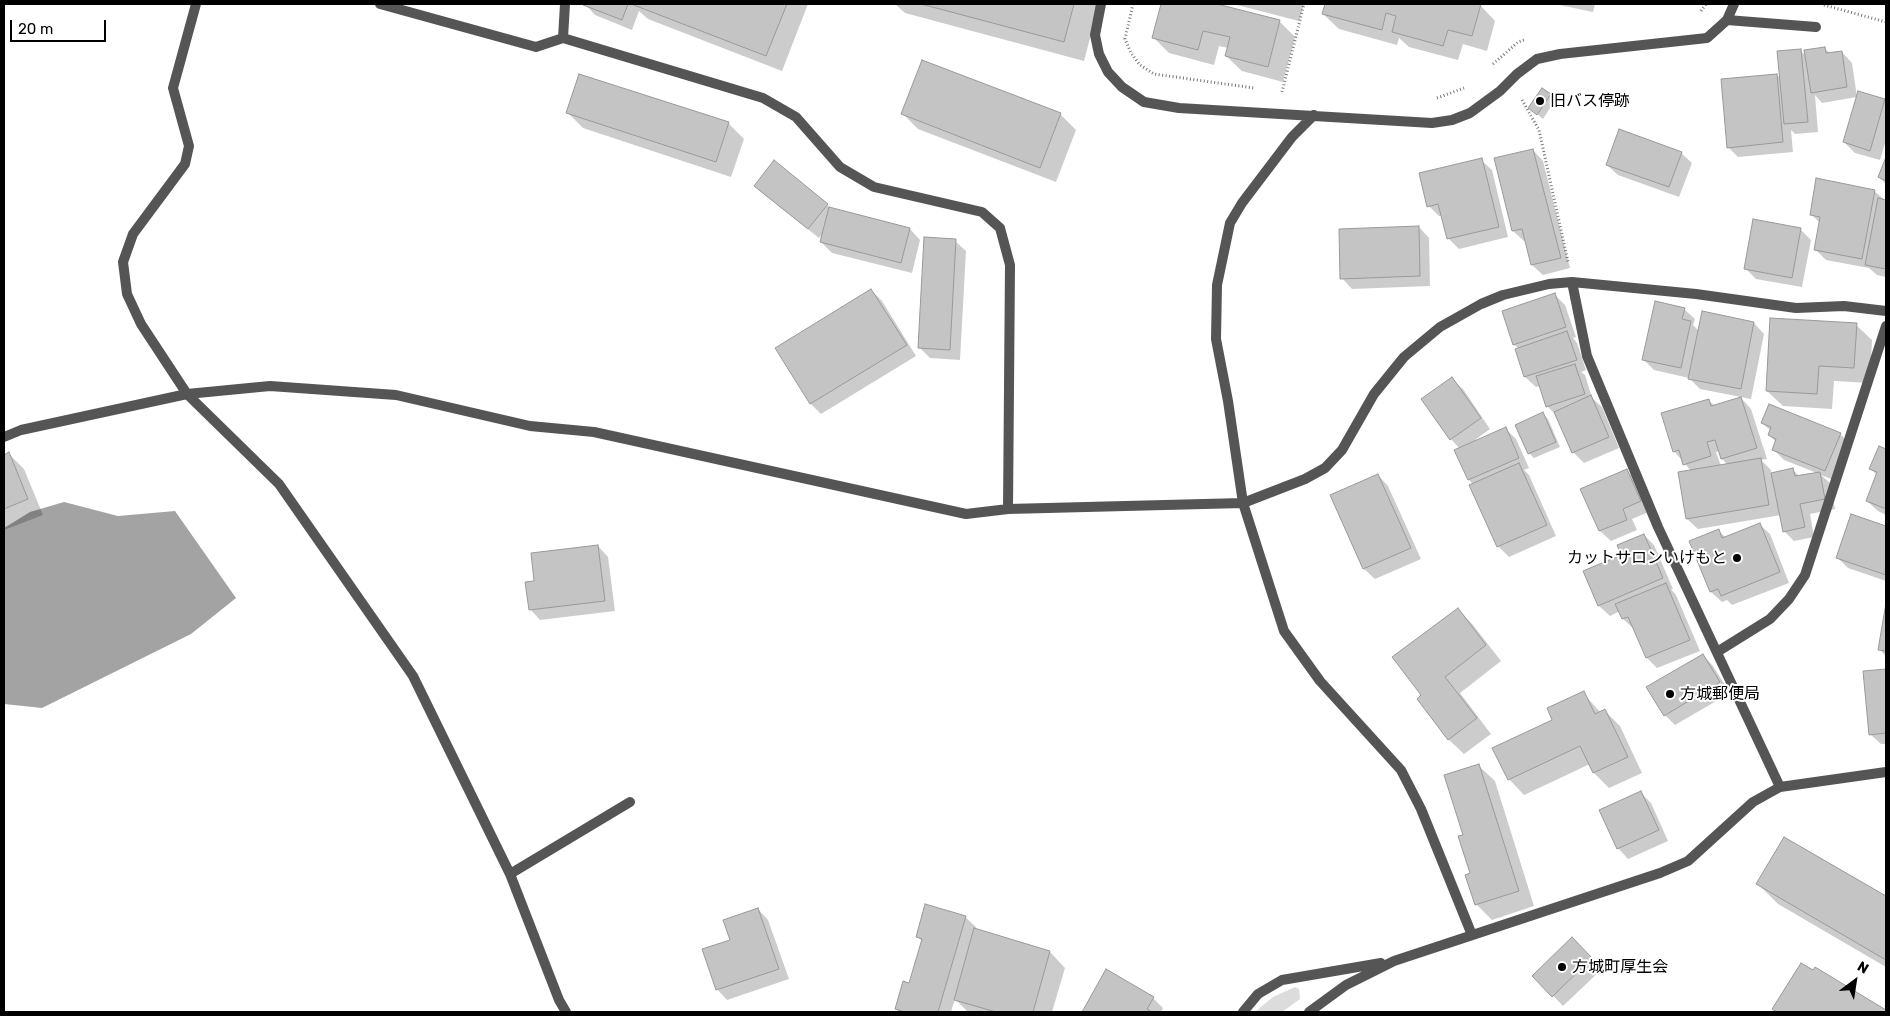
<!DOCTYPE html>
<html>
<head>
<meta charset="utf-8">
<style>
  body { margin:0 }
  #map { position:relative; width:1890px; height:1016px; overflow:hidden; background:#fff; font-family:Rubik,sans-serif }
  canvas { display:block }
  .frame { position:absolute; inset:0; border:5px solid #000; pointer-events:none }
  .north { position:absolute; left:1830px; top:956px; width:50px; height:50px; -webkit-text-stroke:4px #fff; paint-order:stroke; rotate:31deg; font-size:14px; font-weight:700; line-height:20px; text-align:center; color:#000 }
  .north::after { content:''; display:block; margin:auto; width:18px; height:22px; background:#000; clip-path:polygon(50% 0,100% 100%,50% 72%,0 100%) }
  .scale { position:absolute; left:10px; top:20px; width:96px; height:22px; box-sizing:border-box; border:2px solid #000; border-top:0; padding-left:6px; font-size:15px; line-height:18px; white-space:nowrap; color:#000; -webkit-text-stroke:4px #fff; paint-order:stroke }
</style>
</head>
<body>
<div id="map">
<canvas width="1890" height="1016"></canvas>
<div class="frame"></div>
<div class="north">N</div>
<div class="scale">20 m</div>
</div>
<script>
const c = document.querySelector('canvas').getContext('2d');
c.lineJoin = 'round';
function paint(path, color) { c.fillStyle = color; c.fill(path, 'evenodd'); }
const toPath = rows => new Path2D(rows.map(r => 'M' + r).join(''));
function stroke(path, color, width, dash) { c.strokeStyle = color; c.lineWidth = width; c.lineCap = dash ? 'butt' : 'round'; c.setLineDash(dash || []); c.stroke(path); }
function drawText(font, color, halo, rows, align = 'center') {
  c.font = font + ' Rubik,"Noto Sans JP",sans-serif'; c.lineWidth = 4; c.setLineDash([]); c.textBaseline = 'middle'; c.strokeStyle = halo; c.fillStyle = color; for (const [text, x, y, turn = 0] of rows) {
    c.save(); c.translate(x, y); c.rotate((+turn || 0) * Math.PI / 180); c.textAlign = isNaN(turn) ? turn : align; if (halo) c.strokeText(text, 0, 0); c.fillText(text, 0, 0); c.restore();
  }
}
paint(toPath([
  [1295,987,1299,989,1300,999,1282,1012,1255,1012,1273,997]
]), '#dcdcdc');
paint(toPath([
  [64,502,118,516,175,511,236,598,191,634,42,708,4,704,4,528,30,512]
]), '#a3a3a3');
paint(toPath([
  [585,4,808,4,782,71,648,19,639,11,632,30,595,15],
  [895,4,1099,4,1084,61,905,13],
  [1162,4,1212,4,1279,21,1295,37,1283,82,1242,71,1226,56,1228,48,1219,46,1214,65,1169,53,1153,37],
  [1233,4,1304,4,1299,21],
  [1326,4,1475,4,1480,5,1495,21,1487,51,1463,44,1458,60,1409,47,1399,38,1397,45,1339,29,1323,14],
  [1555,4,1595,4,1593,12],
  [1824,48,1831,54,1842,52,1852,63,1857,97,1822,103,1815,95,1818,132,1795,134,1791,130,1793,152,1738,157,1728,147,1777,75,1781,79,1801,51,1806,56],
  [1542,90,1555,100,1543,119,1530,108],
  [1884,100,1886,102,1886,140,1880,160,1855,153,1844,142],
  [567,112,728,123,744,139,731,177,583,128],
  [902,113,1060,114,1076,130,1056,182,918,129],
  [1533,150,1543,161,1570,268,1543,275,1532,265,1526,241,1524,241,1513,231],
  [1681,153,1692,163,1679,197,1618,175,1607,165],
  [1481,160,1492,170,1508,237,1459,249,1449,239,1443,216,1439,216,1429,206],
  [1886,160,1886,184,1879,177],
  [755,186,827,205,832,210,910,229,920,240,912,273,832,253,821,242,824,232,819,238,766,196],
  [1874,191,1886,201,1886,277,1877,275,1869,268,1826,260,1815,249,1820,223,1811,214],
  [1754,221,1801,230,1811,240,1802,287,1756,279,1745,268],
  [1419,227,1429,238,1430,286,1352,289,1342,278],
  [955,241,966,251,960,360,930,358,920,348],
  [871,290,882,301,916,356,821,414,811,404],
  [1555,295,1565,305,1576,337,1573,338,1577,343,1586,370,1581,372,1585,375,1592,398,1602,407,1619,448,1584,463,1573,452,1558,417,1547,406,1540,386,1536,387,1525,377,1516,350,1519,349,1514,344],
  [1684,309,1695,319,1693,325,1699,331,1703,313,1754,323,1764,334,1751,399,1700,389,1689,378,1654,370,1644,360],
  [1856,325,1872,340,1870,383,1834,381,1832,409,1783,406,1767,391],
  [1452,379,1463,389,1490,429,1471,443,1506,429,1516,439,1529,468,1524,470,1529,475,1556,536,1509,557,1498,546,1474,485,1469,480,1460,449,1451,439],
  [1741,398,1751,409,1767,459,1761,460,1771,470,1771,474,1792,469,1800,477,1817,473,1784,460,1773,449,1776,442,1769,435,1771,431,1762,423,1840,434,1851,445,1836,481,1821,475,1830,483,1835,509,1810,514,1814,537,1794,541,1784,531,1781,515,1698,529,1687,519,1679,473,1691,471,1674,451,1708,400,1715,406],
  [1719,451,1722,459,1728,465,1721,466,1716,452],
  [1543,414,1548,419,1560,447,1534,458,1529,453],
  [1880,447,1886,450,1886,515,1878,511,1867,501,1877,475,1871,469],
  [9,454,24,469,43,515,4,530,4,456],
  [1627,471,1637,481,1651,511,1632,519,1637,530,1611,541,1600,531,1582,490],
  [1378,475,1388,486,1421,559,1375,579,1364,569,1332,496],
  [1852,516,1886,527,1886,581,1848,568,1838,558],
  [1759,524,1770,534,1789,583,1732,605,1727,600,1722,602,1711,592,1691,542,1719,531,1726,538],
  [1644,535,1654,545,1673,589,1671,589,1676,595,1700,651,1657,668,1647,658,1634,629,1623,619,1620,611,1610,616,1599,606,1585,572,1623,555],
  [598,546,608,557,615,611,540,620,530,609],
  [1886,608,1886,656,1879,649],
  [1458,609,1473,625,1501,661,1460,693,1491,734,1464,754,1448,739,1423,695],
  [1703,655,1713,666,1730,693,1675,725,1665,715],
  [1886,670,1886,744,1881,744,1870,734,1865,672],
  [1583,693,1601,713,1605,711,1620,726,1642,773,1609,788,1594,773,1590,764,1524,795,1509,779],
  [1479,766,1495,781,1534,906,1492,920,1476,904,1465,836],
  [1641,793,1651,803,1668,841,1628,859,1618,848],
  [1785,838,1886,898,1886,967,1778,904,1758,884],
  [758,909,768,920,789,979,727,1000,717,989,731,941],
  [965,917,976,927,975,930,1050,952,1065,968,1052,1012,968,1012,955,999,951,1012,899,1012,896,1009,910,984,923,942,917,936],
  [1572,939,1602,969,1563,1006,1534,976],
  [1815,968,1886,1011,1886,1012,1777,1012,1774,1009],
  [1153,998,1163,1008,1161,1012,1083,1012]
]), '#0003');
const building = toPath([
  [584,4,628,4,622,20,583,5,584,4],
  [631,4,787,4,766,56,631,4],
  [921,4,1074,4,1064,42,921,4],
  [1161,4,1217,4,1280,20,1268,67,1225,56,1230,37,1203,31,1198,50,1152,38,1161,4],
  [1325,4,1481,4,1472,36,1448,30,1443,46,1392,32,1396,16,1386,13,1382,30,1322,14,1325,4],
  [1825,47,1826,53,1842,51,1847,87,1811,93,1804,50,1825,47],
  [1801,49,1808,122,1784,124,1777,51,1801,49],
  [922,60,1061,113,1040,168,901,114,922,60],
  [579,74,729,122,716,162,566,113,579,74],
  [1777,74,1783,142,1727,148,1721,79,1777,74],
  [1542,88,1551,94,1537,115,1528,108,1542,88],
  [1858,91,1885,99,1870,151,1843,142,1858,91],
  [1619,129,1682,152,1669,187,1606,165,1619,129],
  [1533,149,1561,258,1531,265,1522,229,1512,231,1494,158,1533,149],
  [1886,157,1886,181,1878,177,1886,157],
  [1482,158,1499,227,1447,239,1438,204,1427,207,1419,173,1482,158],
  [774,160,828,204,808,229,754,186,774,160],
  [1816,178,1875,190,1862,259,1814,250,1820,217,1810,215,1816,178],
  [1878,198,1886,200,1886,269,1865,265,1878,198],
  [829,207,910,228,901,263,820,242,829,207],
  [1753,219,1801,228,1792,278,1744,269,1753,219],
  [1419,226,1420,276,1340,279,1339,229,1419,226],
  [924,237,956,239,950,350,918,348,924,237],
  [871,289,907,345,810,404,775,348,871,289],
  [1555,293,1566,327,1513,345,1502,311,1555,293],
  [1655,301,1685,308,1682,319,1691,321,1681,368,1642,360,1655,301],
  [1702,311,1754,322,1741,389,1688,379,1702,311],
  [1770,318,1857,323,1854,368,1819,366,1817,394,1766,391,1770,318],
  [1567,331,1577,360,1524,377,1515,349,1567,331],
  [1575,364,1585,394,1546,407,1536,376,1575,364],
  [1452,377,1481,418,1450,440,1421,399,1452,377],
  [1591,395,1609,437,1572,453,1554,412,1591,395],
  [1741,397,1757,448,1721,459,1715,440,1707,442,1711,456,1683,465,1679,450,1673,452,1661,413,1709,399,1711,406,1741,397],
  [1769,404,1841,433,1825,471,1772,450,1776,439,1768,435,1771,427,1761,423,1769,404],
  [1543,412,1556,442,1528,454,1515,425,1543,412],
  [1506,427,1519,458,1468,480,1454,450,1506,427],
  [1879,446,1886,449,1886,509,1866,501,1877,472,1869,469,1879,446],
  [9,452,28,499,4,509,4,455,9,452],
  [1761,458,1769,505,1686,519,1678,472,1761,458],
  [1519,463,1547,525,1497,547,1469,485,1519,463],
  [1793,468,1795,476,1820,472,1825,499,1800,504,1805,527,1783,532,1771,473,1793,468],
  [1627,469,1641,501,1623,509,1627,520,1599,531,1580,489,1627,469],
  [1378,474,1411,548,1363,569,1330,495,1378,474],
  [1851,514,1886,526,1886,575,1836,558,1851,514],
  [1760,523,1780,572,1721,596,1718,589,1710,592,1689,541,1719,529,1722,538,1760,523],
  [1644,534,1663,578,1598,606,1583,571,1621,555,1617,545,1644,534],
  [598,545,605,601,529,610,525,582,534,581,531,553,598,545],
  [1666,583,1690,640,1646,658,1628,617,1622,619,1615,604,1666,583],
  [1886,603,1886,651,1878,650,1886,603],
  [1458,608,1486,645,1445,677,1477,718,1448,740,1417,699,1421,695,1392,657,1458,608],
  [1703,654,1720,682,1664,716,1646,687,1703,654],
  [1886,669,1886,733,1869,735,1863,671,1886,669],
  [1584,691,1595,714,1605,709,1628,757,1593,773,1580,746,1508,780,1492,748,1552,720,1547,708,1584,691],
  [1479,764,1519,891,1475,905,1465,875,1470,873,1458,836,1463,835,1444,775,1479,764],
  [1641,791,1659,830,1617,849,1599,810,1641,791],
  [1784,837,1886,896,1886,960,1756,884,1784,837],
  [925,904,966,916,938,1012,905,1012,895,1009,903,981,909,983,922,939,916,937,925,904],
  [758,908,779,969,716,990,702,949,730,940,723,920,758,908],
  [974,928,1050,951,1033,1012,996,1012,954,1000,974,928],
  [1572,937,1592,958,1552,997,1532,976,1572,937],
  [1801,963,1813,970,1815,967,1886,1010,1886,1012,1777,1012,1772,1009,1801,963],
  [1106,969,1154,997,1147,1009,1152,1012,1082,1012,1106,969]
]);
paint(building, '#c4c4c4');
stroke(building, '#999', 1);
stroke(toPath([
  [1133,4,1125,39,1131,53,1140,65,1154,74,1254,88],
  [1824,5,1886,22],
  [1701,11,1706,4],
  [1493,64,1518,42,1524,40],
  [1282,92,1304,4],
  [1437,98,1464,88],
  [1522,100,1539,130,1568,262]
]), '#777', 3, [1, 2.5]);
stroke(toPath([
  [1727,20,1816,27]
]), '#555', 10);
stroke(toPath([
  [196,4,173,88,189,146,185,164,133,234,123,262,127,294,141,324,187,394,279,484,413,676,510,874,559,1000,566,1012],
  [380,4,536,47,563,38,763,98,796,117,840,167,874,187,982,212,1000,228,1010,265,1008,509],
  [1101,4,1095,35,1099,54,1108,72,1122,87,1144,102,1179,108,1432,123,1452,120,1470,113,1500,91,1517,74,1537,59,1560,54,1707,38,1727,20,1734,4],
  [563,38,565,4],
  [1314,115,1292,137,1242,203,1230,223,1217,285,1216,339,1228,401,1243,503,1284,631,1320,681,1401,770,1421,809,1472,935],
  [1572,282,1587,356,1658,527,1780,787],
  [4,437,21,430,187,394,270,386,396,395,530,426,594,432,966,514,1008,509,1243,503,1305,479,1325,468,1342,450,1374,394,1404,357,1440,327,1481,304,1503,295,1549,284,1572,282,1696,294,1796,308,1844,306,1886,311],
  [1717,652,1770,619,1789,599,1805,575,1886,326],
  [510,874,630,802],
  [1243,1012,1258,994,1282,980,1381,963],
  [1309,1012,1346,985,1394,961,1660,873,1688,861,1753,802,1780,787,1886,772]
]), '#555', 10);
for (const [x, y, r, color] of [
  [1540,101,5,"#000"],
  [1737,558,5,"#000"],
  [1670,694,5,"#000"],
  [1562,967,5,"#000"]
]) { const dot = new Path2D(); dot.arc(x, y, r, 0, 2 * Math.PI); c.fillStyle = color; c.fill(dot); stroke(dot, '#fff', 2); }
drawText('16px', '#000', '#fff', [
  ["旧バス停跡",1550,101],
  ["カットサロンいけもと",1727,558,"right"],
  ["方城郵便局",1680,694],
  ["方城町厚生会",1572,967]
], 'left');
</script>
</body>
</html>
